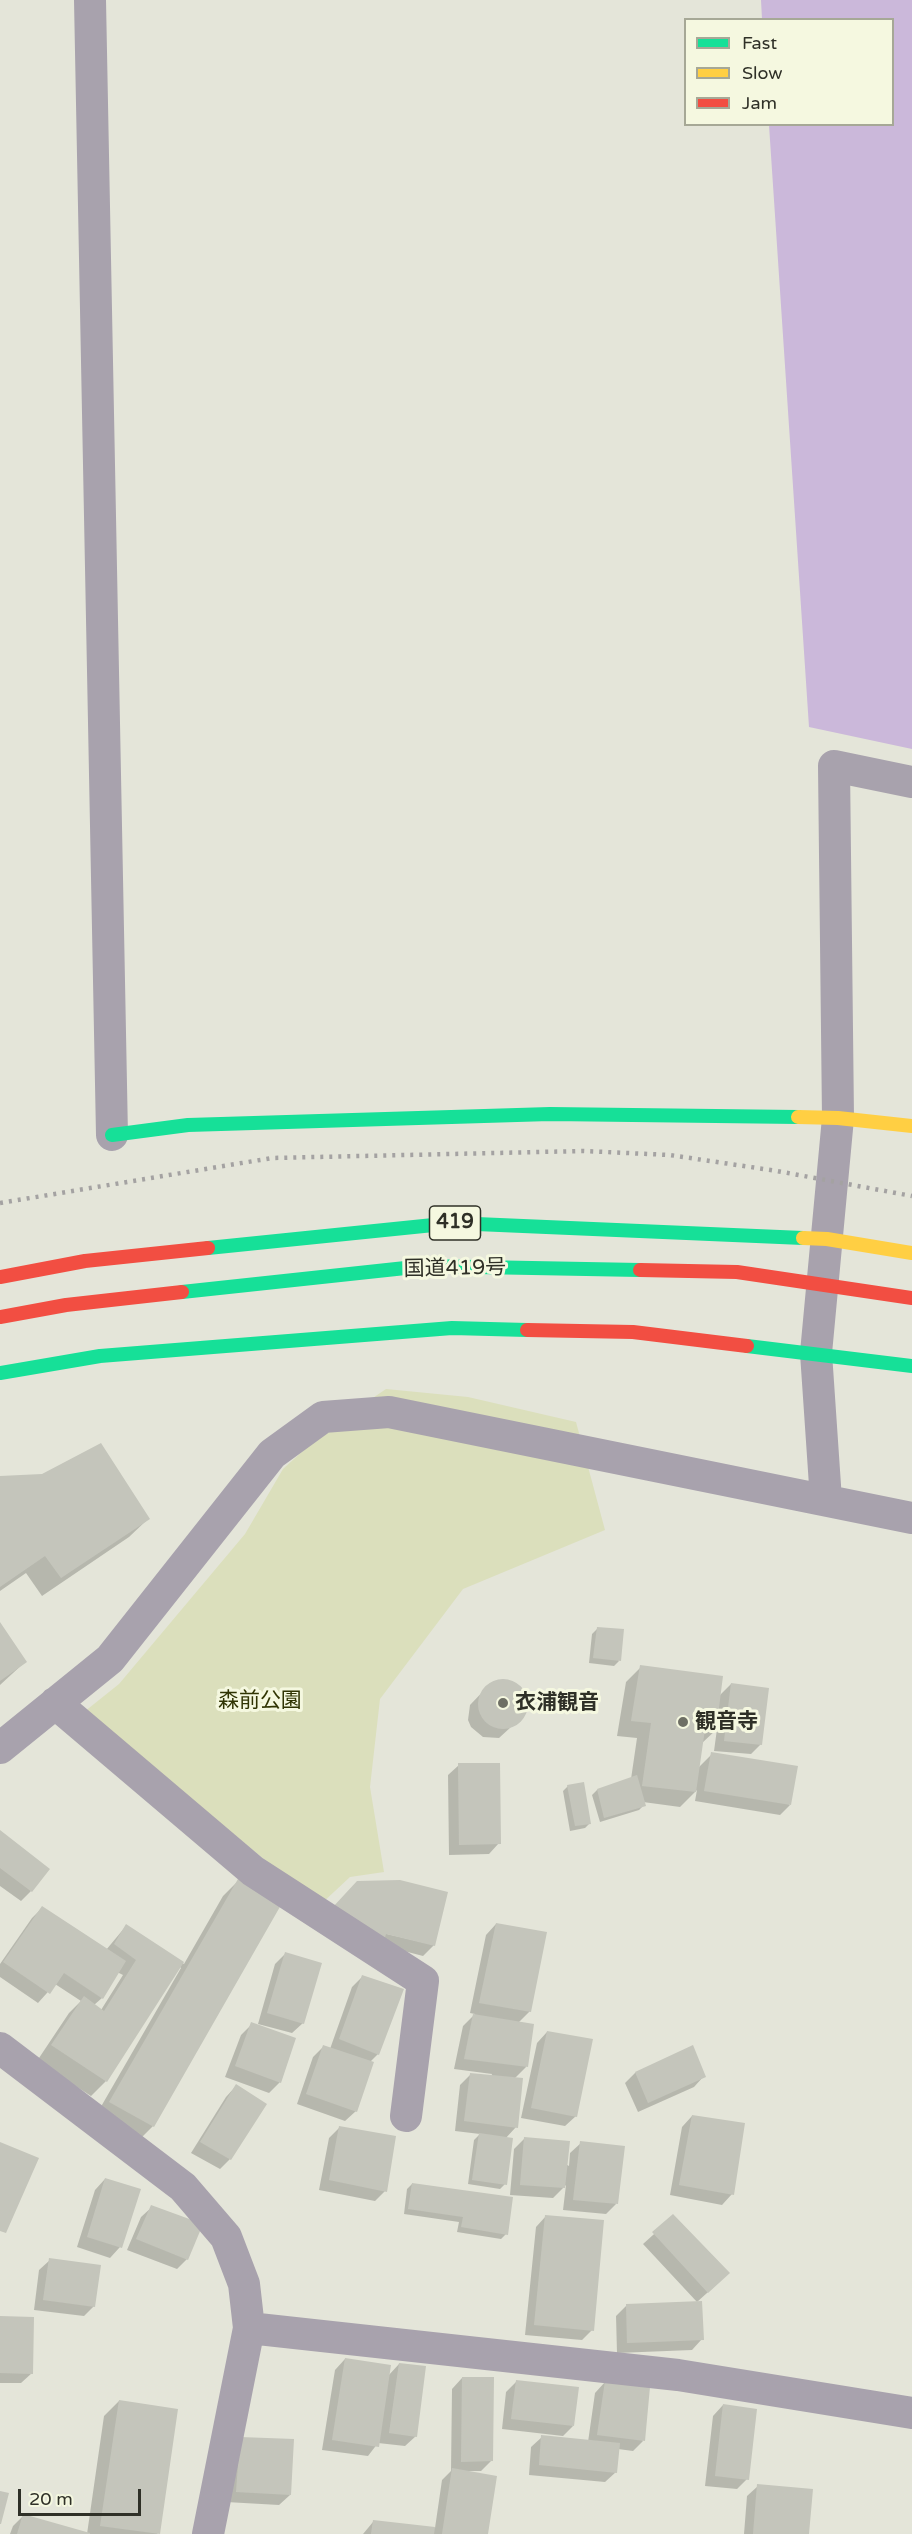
<!DOCTYPE html>
<html>
<head>
<meta charset="utf-8">
<style>
  body { margin:0 }
  #map { position:relative; width:912px; height:2534px; overflow:hidden; background:#e4e5d9; font-family:"Varela Round",sans-serif }
  canvas { display:block }
  .legend { position:absolute; left:684px; top:18px; width:210px; height:108px; box-sizing:border-box; background:#f5f8e0; border:2px solid #a6a896; margin:0; padding:8px 10px; list-style:none; font-size:18px; color:#2f3027 }
  .legend li { display:flex; align-items:center; gap:12px; height:30px }
  .legend b { width:30px; border:2px solid #a6a896 }
  .scale { position:absolute; left:18px; top:2489px; width:123px; height:27px; box-sizing:border-box; border:3px solid #2f3027; border-top:0; padding-left:8px; font-size:18px; line-height:21px; white-space:nowrap; color:#2f3027; -webkit-text-stroke:4px #f5f8e0; paint-order:stroke }
</style>
</head>
<body>
<div id="map">
<canvas width="912" height="2534"></canvas>
<ul class="legend">
<li><b style="height:8px;background:#16e098"></b>Fast</li>
<li><b style="height:8px;background:#ffcf43"></b>Slow</li>
<li><b style="height:8px;background:#f24e42"></b>Jam</li>
</ul>
<div class="scale">20 m</div>
</div>
<script>
const c = document.querySelector('canvas').getContext('2d');
c.lineJoin = 'round';
function paint(path, color) { c.fillStyle = color; c.fill(path, 'evenodd'); }
const toPath = rows => new Path2D(rows.map(r => 'M' + r).join(''));
function stroke(path, color, width, dash) { c.strokeStyle = color; c.lineWidth = width; c.lineCap = dash ? 'butt' : 'round'; c.setLineDash(dash || []); c.stroke(path); }
function drawText(font, color, halo, rows, align = 'center') {
  c.font = font + ' "Varela Round","Noto Sans JP",sans-serif'; c.lineWidth = 6; c.setLineDash([]); c.textBaseline = 'middle'; c.strokeStyle = halo; c.fillStyle = color; for (const [text, x, y, turn = 0] of rows) {
    c.save(); c.translate(x, y); c.rotate((+turn || 0) * Math.PI / 180); c.textAlign = isNaN(turn) ? turn : align; if (halo) c.strokeText(text, 0, 0); c.fillText(text, 0, 0); c.restore();
  }
}
paint(toPath([
  [386,1389,468,1397,576,1422,605,1530,463,1589,380,1699,370,1787,384,1872,350,1877,320,1905,84,1712,119,1684,245,1534,283,1469,327,1429]
]), '#dbdfbc');
paint(toPath([
  [761,0,912,0,912,749,809,727,769,125,892,124,892,20,762,19]
]), '#cbb8da');
paint(toPath([
  [0,1478,148,1519,129,1537,42,1596,26,1573,0,1591],
  [0,1624,25,1662,0,1685],
  [597,1629,619,1661,614,1666,589,1663,592,1634],
  [641,1667,719,1696,731,1684,761,1744,751,1754,714,1751,717,1729,701,1744,698,1768,712,1754,790,1805,780,1815,695,1801,697,1790,680,1807,643,1802,644,1805,639,1810,600,1822,592,1795,597,1790,631,1779,637,1738,617,1736,626,1682],
  [506,1680,513,1682,524,1694,526,1709,523,1716,499,1738,483,1737,471,1727,468,1720,470,1705,491,1683],
  [459,1765,499,1843,489,1854,449,1855,448,1775],
  [568,1786,590,1823,585,1828,570,1831,563,1791],
  [0,1832,31,1891,21,1901,0,1886],
  [238,1881,279,1906,153,2126,138,2141,95,2117,181,1968,179,1966,106,2081,91,2096,37,2061,69,2013,81,2001,55,1984,38,2003,0,1977,0,1964,32,1918,42,1908,106,1950,126,1926,184,1964,223,1896],
  [117,1972,123,1975,101,2010,94,2005,102,1998],
  [323,1919,434,1945,423,1956,381,1945],
  [496,1924,530,2011,518,2023,526,2067,514,2079,516,2127,505,2139,505,2184,500,2189,468,2184,474,2140,480,2134,455,2131,460,2085,471,2074,491,2077,492,2074,454,2069,463,2026,475,2014,470,2013,486,1935],
  [285,1954,303,2023,292,2033,258,2024,275,1964],
  [362,1977,378,2054,370,2062,356,2111,345,2121,297,2104,313,2057,323,2047,330,2049,352,1987],
  [252,2024,280,2082,269,2093,225,2077,241,2035],
  [547,2032,576,2116,565,2126,521,2118,537,2043],
  [692,2047,704,2076,694,2087,638,2112,625,2083,635,2073],
  [236,2086,230,2159,220,2169,191,2153,226,2097],
  [692,2116,732,2194,722,2205,670,2195,682,2127],
  [339,2128,385,2191,375,2201,319,2190,329,2138],
  [524,2139,569,2166,570,2153,581,2143,616,2204,606,2214,563,2210,566,2185,553,2198,510,2195,514,2149],
  [105,2179,120,2247,110,2258,77,2247,95,2190],
  [412,2184,506,2234,501,2239,457,2232,459,2222,404,2214,407,2189],
  [152,2207,187,2259,177,2269,127,2250,141,2217],
  [546,2216,592,2330,582,2340,525,2335,536,2227],
  [673,2217,717,2284,697,2302,643,2244],
  [50,2260,94,2306,84,2316,34,2310,39,2270],
  [627,2305,702,2339,692,2350,617,2353,616,2316],
  [0,2318,32,2373,21,2383,0,2383],
  [345,2359,388,2376,399,2364,416,2436,405,2446,378,2443,368,2456,322,2450,335,2370],
  [462,2378,492,2460,481,2471,469,2471,487,2534,363,2534,373,2522,435,2528,442,2480,451,2471,452,2389],
  [516,2382,573,2426,563,2436,502,2429,506,2392],
  [605,2382,643,2441,633,2451,618,2449,616,2472,605,2482,529,2475,531,2447,542,2437,588,2442,595,2393],
  [119,2401,158,2533,157,2534,87,2534,104,2416],
  [723,2405,747,2479,737,2489,705,2486,713,2416],
  [230,2449,290,2495,279,2505,226,2502],
  [758,2486,807,2534,744,2534,747,2496],
  [23,2516,87,2534,10,2534,13,2526]
]), '#0003');
paint(toPath([
  [101,1443,150,1519,61,1578,45,1556,0,1587,0,1476,42,1474],
  [0,1622,27,1662,0,1681],
  [597,1627,624,1629,621,1661,593,1658],
  [640,1665,723,1676,716,1731,705,1729,696,1792,642,1786,651,1723,631,1721],
  '478 1704a25 25 0 1 1 50 0a25 25 0 1 1-50 0Z',
  [731,1683,769,1688,762,1745,724,1741],
  [711,1752,798,1766,791,1805,704,1791],
  [458,1763,500,1763,501,1844,459,1845],
  [637,1775,646,1806,604,1818,597,1789],
  [584,1782,591,1824,575,1826,567,1785],
  [0,1830,50,1869,32,1892,0,1868],
  [238,1879,281,1905,154,2127,109,2102],
  [400,1880,448,1892,435,1946,386,1934,383,1944,332,1908,357,1881],
  [42,1906,126,1961,103,1999,64,1973,50,1994,3,1962],
  [496,1923,547,1932,531,2012,479,2003],
  [126,1924,184,1962,107,2082,51,2045,84,1996,104,2011,136,1960,114,1944],
  [285,1952,322,1963,304,2024,267,2013],
  [362,1975,404,1989,379,2055,339,2039],
  [473,2014,534,2024,528,2067,464,2059],
  [251,2022,296,2038,281,2083,235,2066],
  [547,2031,593,2039,577,2117,531,2108],
  [323,2045,374,2062,357,2112,306,2094],
  [693,2045,706,2077,648,2103,635,2072],
  [470,2073,523,2078,518,2128,464,2121],
  [236,2084,267,2104,231,2160,200,2142],
  [692,2115,745,2123,734,2195,679,2185],
  [339,2126,396,2136,387,2192,329,2180],
  [479,2133,513,2138,507,2185,472,2180],
  [524,2137,570,2141,565,2188,520,2185],
  [580,2141,625,2146,618,2204,573,2200],
  [0,2142,39,2158,6,2233,0,2231],
  [105,2178,141,2189,122,2248,87,2237],
  [412,2183,513,2197,508,2235,461,2227,463,2217,408,2209],
  [151,2205,203,2224,188,2260,136,2239],
  [673,2214,730,2273,708,2293,652,2232],
  [545,2215,604,2220,594,2331,534,2325],
  [49,2258,101,2265,95,2307,43,2300],
  [702,2301,704,2340,627,2343,626,2304],
  [0,2316,34,2317,33,2374,0,2373],
  [345,2358,391,2365,379,2447,332,2440],
  [399,2363,426,2366,417,2437,389,2433],
  [462,2377,494,2377,493,2461,461,2462],
  [516,2380,579,2387,574,2426,511,2419],
  [605,2381,650,2387,645,2441,597,2435],
  [119,2400,178,2409,160,2534,100,2526],
  [723,2404,757,2409,749,2480,715,2476],
  [541,2435,620,2443,617,2473,539,2465],
  [240,2437,294,2439,291,2495,236,2492],
  [452,2468,497,2476,488,2534,442,2534],
  [757,2484,813,2489,809,2534,753,2534],
  [0,2491,9,2493,1,2524,0,2524],
  [23,2514,90,2533,90,2534,17,2534],
  [373,2520,435,2527,434,2534,371,2534]
]), '#c4c5bb');
stroke(toPath([
  [90,0,112,1135],
  [826,1500,816,1353,838,1118,834,766,912,782],
  [55,1703,253,1871,423,1981,406,2116],
  [0,1748,110,1659,272,1454,323,1417,389,1412,912,1518],
  [0,2048,183,2187,226,2237,244,2284,249,2328,208,2534],
  [249,2328,678,2375,912,2413]
]), '#a8a2ad', 32);
stroke(toPath([
  [112,1135,188,1125,550,1114,798,1117],
  [208,1248,453,1223,803,1238],
  [182,1292,424,1266,640,1270],
  [747,1346,912,1366],
  [0,1373,100,1356,452,1328,527,1330]
]), '#16e098', 14);
stroke(toPath([
  [798,1117,838,1118,912,1126],
  [803,1238,827,1239,912,1253]
]), '#ffcf43', 14);
stroke(toPath([
  [640,1270,737,1272,912,1298],
  [0,1277,85,1261,208,1248],
  [0,1317,66,1305,182,1292],
  [527,1330,633,1332,747,1346]
]), '#f24e42', 14);
stroke(toPath([
  [0,1203,272,1158,584,1151,670,1155,777,1171,912,1196]
]), '#a4a2a2', 4.5, [3, 6]);
for (const [x, y, r, color] of [
  [503,1703,6,"#6e6f65"],
  [683,1722,6,"#6e6f65"]
]) { const dot = new Path2D(); dot.arc(x, y, r, 0, 2 * Math.PI); c.fillStyle = color; c.fill(dot); stroke(dot, '#f5f8e0', 2); }
for (const [x, y, w] of [
  [455,1223,51]
]) { const box = new Path2D(); box.roundRect(x - w / 2, y - 17, w, 34, 4.5); c.fillStyle = '#f5f8e0'; c.fill(box); stroke(box, '#2f3027', 1.5); }
drawText('bold 20px', '#2f3027', null, [
  ["419",455,1223]
]);
drawText('21px', '#2f3027', '#f5f8e0', [
  ["国道419号",455,1269,-1]
]);
drawText('21px', '#303403', '#f5f8e0', [
  ["森前公園",260,1701]
]);
drawText('bold 21px', '#2f3027', '#f5f8e0', [
  ["衣浦観音",515,1703],
  ["観音寺",695,1722]
], 'left');
</script>
</body>
</html>
